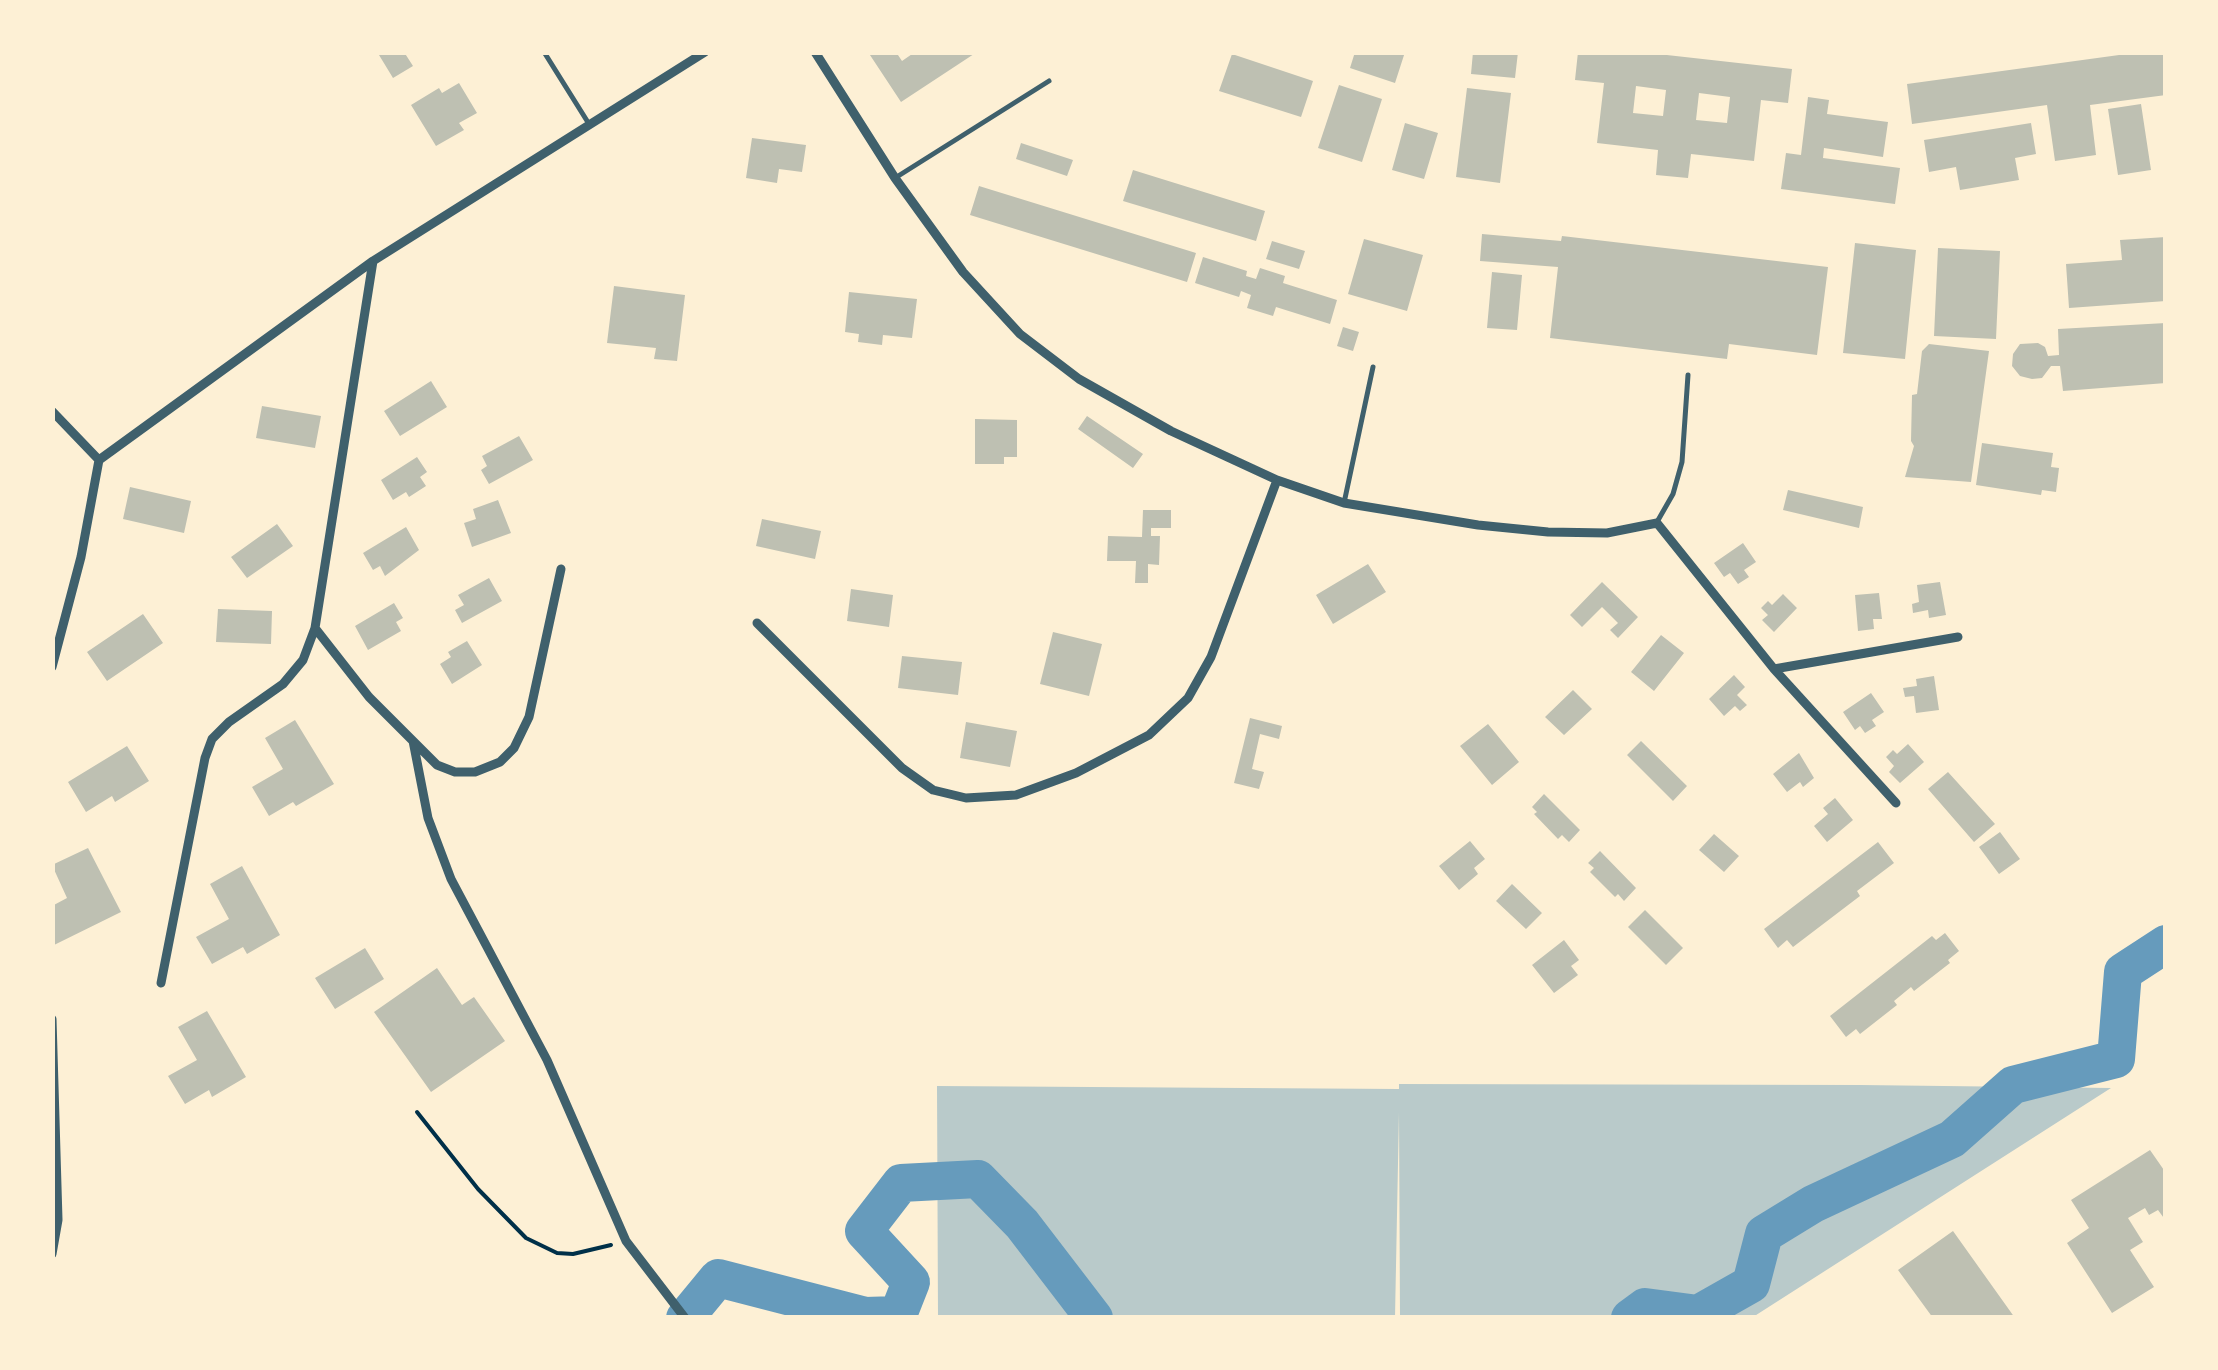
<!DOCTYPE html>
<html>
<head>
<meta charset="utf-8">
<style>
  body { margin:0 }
  #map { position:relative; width:2218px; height:1370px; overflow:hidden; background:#fdf0d5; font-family:"PT Sans",sans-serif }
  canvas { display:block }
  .frame { position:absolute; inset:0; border:55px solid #fdf0d5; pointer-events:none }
</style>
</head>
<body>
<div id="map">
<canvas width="2218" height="1370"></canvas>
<div class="frame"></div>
</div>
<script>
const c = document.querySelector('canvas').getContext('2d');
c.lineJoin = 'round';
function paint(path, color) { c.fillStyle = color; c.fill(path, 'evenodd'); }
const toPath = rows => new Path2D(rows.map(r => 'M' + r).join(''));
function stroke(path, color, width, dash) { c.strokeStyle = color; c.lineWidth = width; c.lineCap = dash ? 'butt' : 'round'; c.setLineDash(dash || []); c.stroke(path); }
paint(toPath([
  [1399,1084,1860,1085,2111,1088,1753,1317,1400,1317,1399,1112,1395,1317,938,1317,937,1086,1399,1089]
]), '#b9caca');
stroke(toPath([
  [685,1318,718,1278,865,1316,898,1315,911,1282,864,1231,901,1183,978,1179,1022,1224,1094,1318],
  [1630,1318,1645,1307,1698,1314,1751,1284,1764,1234,1813,1204,1952,1139,2013,1085,2116,1059,2123,972,2166,944]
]), '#669bbc', 38);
paint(toPath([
  [384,52,404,52,413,66,393,78,379,55],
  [868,52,896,52,902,61,915,52,977,52,901,102],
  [1355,52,1405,52,1395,83,1350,68],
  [1473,52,1518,52,1515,78,1471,74],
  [1578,52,1640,52,1792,69,1788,103,1761,100,1754,161,1691,154,1688,178,1656,175,1658,150,1597,143,1604,83,1575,80],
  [1636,86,1666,90,1663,116,1633,113],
  [1699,93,1730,97,1727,123,1696,120],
  [2141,52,2166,52,2166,95,2090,105,2096,155,2055,161,2047,105,1912,124,1907,84],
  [1232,54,1313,81,1301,117,1219,91],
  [459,83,477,113,459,123,464,130,436,146,411,105,439,88,442,93],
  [1339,85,1382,99,1362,162,1318,148],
  [1467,88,1511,93,1500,183,1456,177],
  [1808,97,1829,100,1827,114,1888,122,1883,157,1824,148,1823,158,1900,168,1895,204,1781,189,1786,153,1801,155],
  [2141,104,2151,170,2118,175,2108,109],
  [1405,123,1438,133,1424,179,1392,170],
  [2031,123,2036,154,2015,158,2019,180,1960,190,1956,167,1929,172,1924,140],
  [752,138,806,145,802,172,779,169,777,183,746,178],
  [1021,143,1073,160,1067,176,1016,159],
  [1133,170,1265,211,1256,241,1123,201],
  [979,186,1196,253,1187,282,970,215],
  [1482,234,1561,241,1562,236,1828,267,1817,355,1729,344,1727,359,1550,338,1558,267,1480,261],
  [2166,237,2166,301,2069,308,2066,264,2122,260,2120,240],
  [1364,239,1423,255,1407,311,1348,294],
  [1272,241,1305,251,1299,269,1266,259],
  [1855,243,1916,250,1905,359,1843,353],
  [1938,248,2000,251,1996,339,1934,336],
  [1203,257,1247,271,1246,276,1256,279,1260,268,1285,276,1283,283,1337,300,1330,324,1276,307,1273,316,1247,308,1251,295,1241,291,1239,297,1195,283],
  [1492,272,1522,275,1517,330,1487,328],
  [614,286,685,295,677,361,654,359,656,348,607,343],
  [849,292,917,299,912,338,883,335,882,345,858,342,859,334,845,332],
  [2166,323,2166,383,2063,391,2060,366,2051,366,2042,378,2032,379,2020,376,2012,366,2013,354,2020,344,2038,343,2045,347,2048,356,2059,355,2058,329],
  [1343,327,1359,332,1353,351,1337,346],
  [1929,344,1989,351,1971,482,1905,477,1914,446,1911,441,1912,395,1917,394,1922,351],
  [431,381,447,407,400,436,384,411],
  [262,406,321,416,315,448,256,438],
  [1087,416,1143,454,1133,468,1078,429],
  [975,419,1017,420,1017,457,1004,457,1004,464,975,464],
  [519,436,533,460,489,484,481,470,487,466,482,456],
  [1982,443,2053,453,2051,467,2059,468,2056,492,2042,490,2041,495,1976,485],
  [417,457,427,472,420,477,426,486,409,497,406,492,393,500,381,480],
  [130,487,191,501,184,533,123,519],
  [1788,490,1863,507,1859,528,1783,510],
  [498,500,511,533,472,547,464,523,476,519,473,509],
  [1143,510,1171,510,1171,528,1151,528,1151,536,1160,536,1159,565,1148,564,1148,583,1135,583,1136,561,1107,561,1108,536,1142,537],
  [762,519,821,531,815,559,756,546],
  [277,524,293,546,247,578,231,557],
  [406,527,419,550,385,576,380,566,373,570,363,553],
  [1743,543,1756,562,1744,570,1749,577,1738,584,1730,573,1724,577,1714,563],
  [1368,564,1386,592,1333,624,1316,595],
  [489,578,502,601,462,623,455,610,464,605,458,595],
  [1602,582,1638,617,1618,638,1610,630,1618,623,1602,607,1582,627,1570,615],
  [1940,582,1946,615,1929,618,1928,610,1913,613,1912,604,1919,602,1917,585],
  [851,589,893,595,889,627,847,621],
  [1879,593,1882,619,1873,619,1874,629,1858,631,1855,595],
  [1783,594,1797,608,1774,632,1762,620,1768,615,1761,608,1768,601,1772,605],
  [394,603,403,618,396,622,401,631,368,650,355,626],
  [218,609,272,611,271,644,216,642],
  [143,614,163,643,107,681,87,652],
  [1053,632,1102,644,1089,696,1040,684],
  [1661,635,1684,653,1654,691,1631,672],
  [467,641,482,665,452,684,440,664,451,657,448,652],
  [902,656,962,662,958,695,898,688],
  [1734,675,1745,687,1737,695,1747,705,1740,711,1735,706,1724,716,1709,699],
  [1934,676,1939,710,1916,713,1914,696,1905,697,1903,688,1917,686,1916,679],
  [1573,690,1592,709,1564,735,1545,717],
  [1871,693,1884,712,1872,720,1876,726,1865,733,1860,726,1855,730,1843,712],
  [1250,718,1282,726,1279,739,1260,734,1252,769,1264,772,1259,789,1234,783],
  [295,720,334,784,296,806,293,802,269,816,252,787,283,769,265,738],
  [966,722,1017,731,1010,767,960,758],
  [1488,724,1519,762,1492,785,1460,746],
  [1641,741,1687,786,1673,801,1627,755],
  [1908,744,1924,762,1900,783,1889,772,1894,766,1886,757,1893,750,1897,754],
  [127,746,149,781,115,802,112,796,86,812,68,782],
  [1799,753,1814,778,1803,787,1800,782,1787,792,1773,774],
  [1948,772,1995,824,1974,842,1928,789],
  [1544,794,1580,830,1569,842,1562,835,1558,839,1534,814,1537,812,1532,807],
  [1835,798,1853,820,1827,842,1814,826,1828,814,1823,808],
  [2000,832,2020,859,1999,874,1979,847],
  [1714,834,1739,856,1724,872,1699,850],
  [1470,841,1485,859,1474,868,1478,874,1459,890,1439,866],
  [1878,842,1894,863,1857,891,1860,896,1793,947,1787,940,1778,948,1764,929],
  [88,848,121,912,52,946,52,906,67,898,52,865],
  [1600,851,1636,888,1624,901,1618,894,1615,897,1590,872,1594,868,1588,863],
  [242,866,280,935,247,954,243,947,212,964,196,937,229,919,210,884],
  [1512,884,1542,913,1526,929,1496,901],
  [1645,910,1683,948,1666,965,1628,927],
  [1945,933,1959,951,1948,960,1950,963,1914,991,1911,987,1894,1001,1897,1005,1860,1034,1856,1029,1846,1037,1830,1016,1932,936,1936,940],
  [1564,940,1579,960,1571,966,1578,975,1554,993,1532,965],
  [365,948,384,979,335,1009,315,978],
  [437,968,462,1005,474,997,505,1041,431,1092,374,1012],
  [207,1011,246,1077,212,1097,209,1090,185,1104,168,1076,197,1060,178,1027],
  [2150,1150,2166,1173,2166,1221,2158,1210,2149,1215,2145,1208,2128,1218,2143,1242,2130,1250,2154,1287,2112,1313,2067,1243,2089,1228,2071,1200],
  [1953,1231,2015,1318,1933,1318,1898,1270]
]), '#bec0b2');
stroke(toPath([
  [417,1112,478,1189,526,1238,557,1253,573,1254,611,1245]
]), '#003049', 4);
stroke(toPath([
  [544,52,589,124],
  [895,178,1049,81],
  [1344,503,1373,367],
  [1657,522,1673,494,1682,462,1688,375]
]), '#3f606c', 5);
stroke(toPath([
  [815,52,895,178,963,272,1020,334,1079,379,1171,431,1277,480,1344,503,1478,525,1548,532,1607,533,1657,523,1774,669,1896,803],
  [52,411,99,460],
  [757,623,902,768,933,790,966,798,1016,795,1076,773,1149,735,1188,698,1211,657,1277,480],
  [315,628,369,697,437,765,455,772,475,772,500,762,514,748,529,717,561,569],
  [52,667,81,557,99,460,373,261,705,52],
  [1774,669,1958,637],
  [413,741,428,818,451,879,547,1060,626,1241,685,1318],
  [161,983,205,758,212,739,229,722,283,684,303,660,315,628,373,261],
  [52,1019,58,1220,52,1254]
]), '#3f606c', 9);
</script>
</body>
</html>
